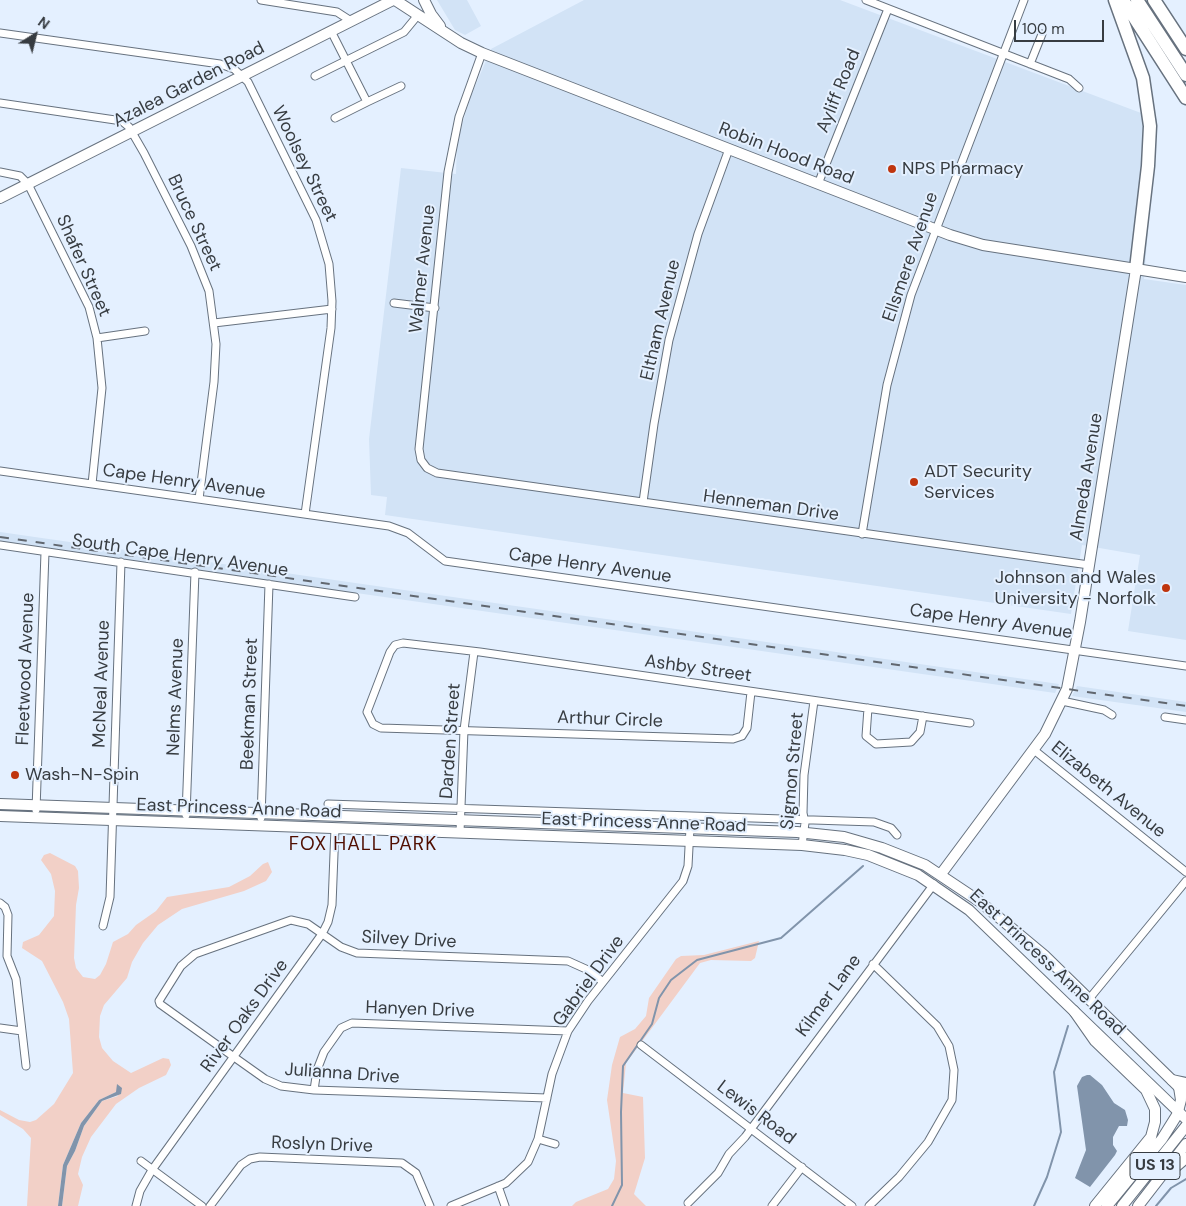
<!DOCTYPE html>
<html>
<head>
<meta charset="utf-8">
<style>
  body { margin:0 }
  #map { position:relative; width:1186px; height:1206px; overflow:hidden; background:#e4f0ff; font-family:"DM Sans",sans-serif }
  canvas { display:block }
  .north { position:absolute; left:10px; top:10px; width:50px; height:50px; -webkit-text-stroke:4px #e4f0ff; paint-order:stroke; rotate:36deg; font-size:14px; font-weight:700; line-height:20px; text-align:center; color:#373c41 }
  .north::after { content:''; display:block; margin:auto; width:18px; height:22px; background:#373c41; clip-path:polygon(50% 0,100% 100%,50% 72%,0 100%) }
  .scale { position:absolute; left:1014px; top:20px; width:90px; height:22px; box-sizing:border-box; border:2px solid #373c41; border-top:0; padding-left:6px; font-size:15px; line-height:18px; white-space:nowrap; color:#373c41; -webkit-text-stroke:4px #e4f0ff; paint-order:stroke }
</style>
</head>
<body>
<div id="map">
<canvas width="1186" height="1206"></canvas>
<div class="north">N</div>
<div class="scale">100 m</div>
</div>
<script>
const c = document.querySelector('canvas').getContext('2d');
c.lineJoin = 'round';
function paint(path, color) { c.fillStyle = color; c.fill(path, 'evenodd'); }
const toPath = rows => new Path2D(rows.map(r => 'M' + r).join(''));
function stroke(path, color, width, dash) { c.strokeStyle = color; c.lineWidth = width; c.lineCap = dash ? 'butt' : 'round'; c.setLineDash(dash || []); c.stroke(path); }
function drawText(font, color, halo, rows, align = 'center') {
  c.font = font + ' "DM Sans",sans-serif'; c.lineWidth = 4; c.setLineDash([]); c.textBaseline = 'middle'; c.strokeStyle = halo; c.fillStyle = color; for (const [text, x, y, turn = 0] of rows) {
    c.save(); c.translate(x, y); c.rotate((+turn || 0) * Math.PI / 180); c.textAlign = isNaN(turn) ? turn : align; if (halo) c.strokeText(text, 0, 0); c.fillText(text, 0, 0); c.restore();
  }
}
paint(toPath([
  [437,0,467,0,481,26,465,35,455,30],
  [584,0,840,0,1157,119,1144,279,1186,285,1186,640,1128,631,1140,555,1082,545,1071,614,385,515,387,497,371,495,369,439,401,168,456,174,457,142,470,98,491,49],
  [0,532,1059,684,1055,693,0,542],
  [1077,686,1186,702,1186,712,1072,696]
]), '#d2e3f6');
paint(toPath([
  [50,853,75,866,78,871,79,888,76,905,74,958,76,968,83,977,95,979,100,975,106,964,113,942,128,934,136,925,156,911,167,897,229,887,250,876,263,864,268,862,272,872,266,881,244,891,182,909,158,925,143,943,132,962,127,978,104,1005,100,1016,99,1037,102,1048,113,1061,131,1073,163,1058,169,1059,171,1065,166,1075,139,1088,116,1104,91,1137,82,1157,78,1174,83,1185,78,1206,62,1206,67,1166,75,1151,84,1126,102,1101,118,1096,116,1092,99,1100,81,1123,63,1165,58,1206,27,1206,31,1138,23,1129,0,1115,0,1110,19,1120,30,1122,36,1120,54,1104,73,1073,69,1019,63,1002,42,961,22,948,23,942,39,935,54,916,55,891,51,874,41,860,44,855],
  [759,941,755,958,751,961,711,960,700,963,626,1063,623,1093,643,1097,645,1158,634,1194,646,1206,572,1206,576,1202,608,1189,614,1179,616,1161,607,1100,612,1065,620,1037,635,1029,646,1016,649,998,676,959,681,956,704,955]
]), '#f2d0c7');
paint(toPath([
  [1087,1075,1090,1075,1102,1085,1114,1103,1125,1110,1128,1120,1127,1126,1119,1126,1113,1137,1113,1145,1117,1151,1115,1155,1090,1187,1075,1178,1086,1150,1077,1086,1082,1077],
  [117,1084,122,1088,121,1094,102,1101,84,1126,75,1151,67,1166,62,1206,58,1206,63,1165,81,1123,99,1100,116,1092]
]), '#8194ab');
stroke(toPath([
  [612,1206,622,1185,621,1112,623,1066,652,1024,659,998,671,980,697,960,781,938,863,866],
  [1034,1206,1047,1177,1061,1132,1054,1072,1068,1026],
  [1156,1206,1171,1188,1186,1179]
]), '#8194ab', 2);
const street = toPath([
  [261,0,337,12,351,21],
  [866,0,1069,79,1079,88],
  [331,31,367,102,335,118],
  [0,33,220,64,234,69,248,82,316,220,329,264,332,301,331,328,305,514],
  [482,53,459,117,448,172,419,449,421,460,427,468,437,473,1089,565],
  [1030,64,1042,34],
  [315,76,404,32,418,15],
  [367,102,401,86],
  [0,103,122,121,129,127,144,153,191,246,209,291,216,344,214,382,199,499],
  [0,172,20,176,28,184,89,307,97,338,102,388,92,484],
  [818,184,888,9],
  [394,303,435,308],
  [214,323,332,309],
  [97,338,145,331],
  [0,471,389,526,408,533,445,561,1186,666],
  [643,502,654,424,669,340,698,234,729,149],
  [862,534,887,385,911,295,1024,0],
  [0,545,355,597],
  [751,692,747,728,742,736,733,739,381,728,373,724,367,712,390,652,395,645,403,643,480,652,970,723],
  [1062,701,1104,710,1112,715],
  [868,708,866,736,876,744,911,742,920,732,923,716],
  [1165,717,1186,720],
  [1034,750,1186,872],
  [328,804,874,822,891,828,897,835],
  [36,810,45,552],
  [186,815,195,572],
  [261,818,269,584],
  [460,832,464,730,474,652],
  [802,845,805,823,803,813,804,775,814,701],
  [0,903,5,907,8,915,7,956,16,979,26,1066],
  [103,926,110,897,121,562],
  [1089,999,1186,881],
  [0,1028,22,1031],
  [641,1045,852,1206],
  [314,1090,317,1070,324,1052,341,1028,352,1023,568,1031],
  [547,1098,314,1090,281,1086,265,1079,234,1057,160,1004,159,1001,181,966,195,954,291,920,308,924,341,947,357,953,568,961,588,970,603,982],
  [538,1139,555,1144],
  [141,1161,202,1206],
  [498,1186,505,1206],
  [688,1203,718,1173,729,1154,745,1137,934,884],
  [136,1206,140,1191,152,1170,322,934,328,922,332,905,335,828],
  [210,1206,241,1165,250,1159,260,1157,402,1163,416,1173,430,1206],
  [451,1206,506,1183,528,1162,538,1139,552,1074,568,1031,588,1001,683,881,688,866,690,828],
  [772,1206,802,1167],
  [869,1206,899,1177,928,1142,952,1100,954,1070,949,1046,937,1026,873,964]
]);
const secondary = toPath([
  [395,0,461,43,482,53,950,235,983,245,1136,269,1080,622,1067,689,1045,734,941,874],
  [424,0,431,14,440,26],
  [0,198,393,0],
  [0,804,797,832,844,837,882,848,925,865,979,901,1044,955,1186,1094],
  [0,816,802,845,845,850,868,855,918,875,969,910,1186,1119]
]);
const primary = toPath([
  [1136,269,1186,277],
  [1074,1011,1095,1041,1146,1090,1155,1109,1155,1122,1151,1137,1095,1206],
  [1172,1080,1186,1083],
  [1172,1170,1186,1158],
  [1107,1206,1162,1139,1177,1115,1181,1100,1179,1087],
  [1122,1206,1186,1126],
  [1138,1206,1186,1144]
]);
const highway = toPath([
  [1115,0,1143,78,1150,126,1148,166,1136,269],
  [1123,0,1186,98],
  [1137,0,1186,75],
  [1154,0,1186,49]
]);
stroke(street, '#67727f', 9);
stroke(secondary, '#67727f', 12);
stroke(primary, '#67727f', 12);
stroke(highway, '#67727f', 15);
stroke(street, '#fff', 7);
stroke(secondary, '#fff', 10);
stroke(primary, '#fff', 10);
stroke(highway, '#fff', 12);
stroke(toPath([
  [0,537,1186,706]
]), '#61676f', 2, [9, 9]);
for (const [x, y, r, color] of [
  [892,169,5,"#bf350e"],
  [914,482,5,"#bf350e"],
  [1166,588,5,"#bf350e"],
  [15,775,5,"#bf350e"]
]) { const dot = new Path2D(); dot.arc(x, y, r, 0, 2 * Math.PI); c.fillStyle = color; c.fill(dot); stroke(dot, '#e4f0ff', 2); }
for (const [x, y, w] of [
  [1155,1166,50]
]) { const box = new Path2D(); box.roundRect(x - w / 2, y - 13.5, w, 27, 4); c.fillStyle = '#e4f0ff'; c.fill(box); stroke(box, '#373c41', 1); }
drawText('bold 16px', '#373c41', null, [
  ["US 13",1155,1166]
]);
drawText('18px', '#373c41', '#e4f0ff', [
  ["Azalea Garden Road",189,85,-27],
  ["Ayliff Road",839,91,-68],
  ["Robin Hood Road",786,154,21],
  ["Woolsey Street",304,164,64],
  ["Bruce Street",194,223,65],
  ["Ellsmere Avenue",911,257,-71],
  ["Shafer Street",83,266,66],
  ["Walmer Avenue",423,269,-84],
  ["Eltham Avenue",661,320,-77],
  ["Almeda Avenue",1087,477,-81],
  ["Cape Henry Avenue",184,482,8],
  ["Henneman Drive",771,506,8],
  ["South Cape Henry Avenue",180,556,8],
  ["Cape Henry Avenue",590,566,8],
  ["Cape Henry Avenue",991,622,8],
  ["Fleetwood Avenue",26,669,-88],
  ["Ashby Street",698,669,8],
  ["McNeal Avenue",102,684,-88],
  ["Nelms Avenue",176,697,-88],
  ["Beekman Street",250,704,-88],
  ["Arthur Circle",610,720,2],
  ["Darden Street",451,741,-86],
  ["Sigmon Street",793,771,-85],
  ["Elizabeth Avenue",1108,790,39],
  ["East Princess Anne Road",239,809,2],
  ["East Princess Anne Road",644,823,2],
  ["Silvey Drive",409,940,3],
  ["East Princess Anne Road",1047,963,43],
  ["Gabriel Drive",589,981,-54],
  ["Kilmer Lane",829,996,-54],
  ["Hanyen Drive",420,1010,2],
  ["River Oaks Drive",245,1016,-54],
  ["Julianna Drive",342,1074,4],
  ["Lewis Road",756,1113,37],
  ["Roslyn Drive",322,1145,2]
]);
drawText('18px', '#373c41', '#e4f0ff', [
  ["NPS Pharmacy",902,169],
  ["ADT Security",924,472],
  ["Services",924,493],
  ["Johnson and Wales",1156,578,"right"],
  ["University - Norfolk",1156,599,"right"],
  ["Wash-N-Spin",25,775]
], 'left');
c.letterSpacing = '1px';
drawText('19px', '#500e00', '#e4f0ff', [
  ["FOX HALL PARK",363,845]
]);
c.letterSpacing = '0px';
</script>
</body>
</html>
